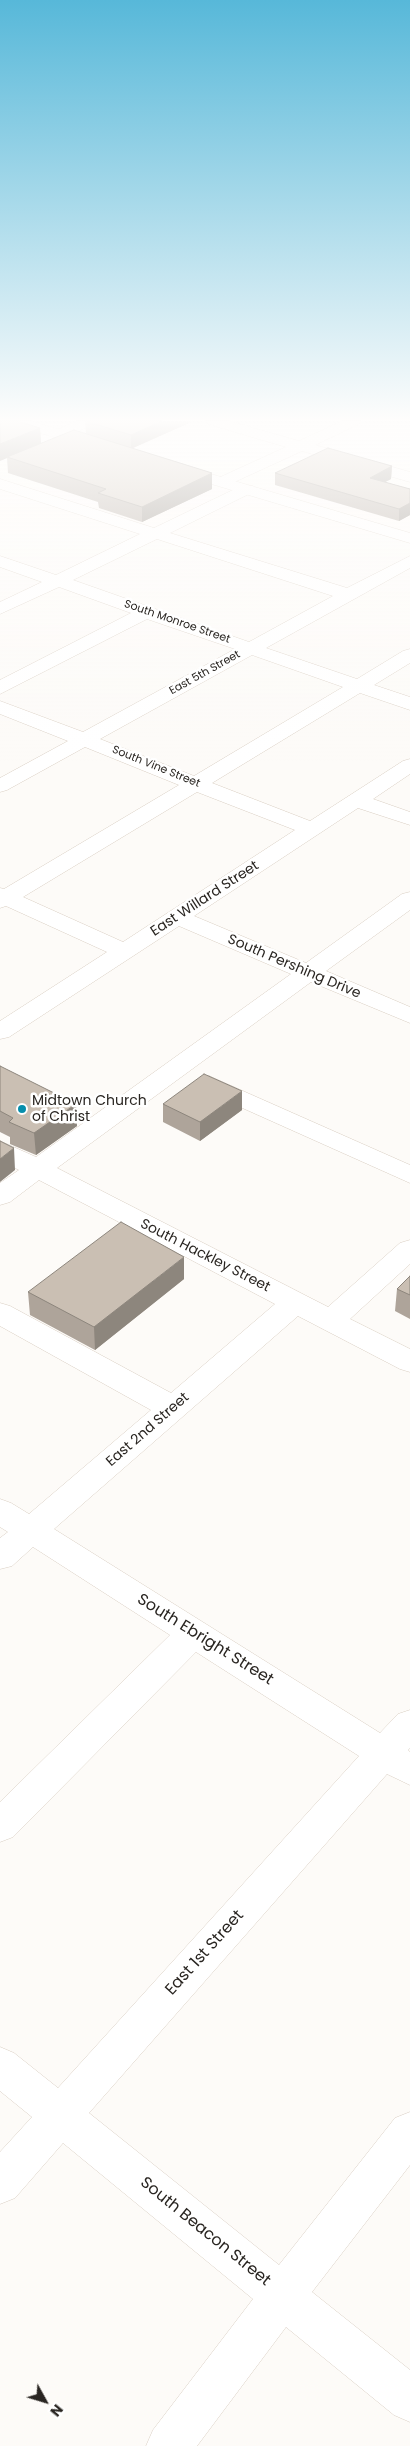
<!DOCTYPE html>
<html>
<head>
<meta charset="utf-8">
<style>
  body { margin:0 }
  #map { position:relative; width:410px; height:2446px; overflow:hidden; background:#fdfbf8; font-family:Poppins,sans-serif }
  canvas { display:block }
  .north { position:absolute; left:20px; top:2376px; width:50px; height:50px; -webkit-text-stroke:4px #fff; paint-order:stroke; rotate:129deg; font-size:14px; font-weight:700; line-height:20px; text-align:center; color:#292521 }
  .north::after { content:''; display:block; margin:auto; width:18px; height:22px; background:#292521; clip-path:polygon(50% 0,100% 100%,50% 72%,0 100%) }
</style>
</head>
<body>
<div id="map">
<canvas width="410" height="2446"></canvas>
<div class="north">N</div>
</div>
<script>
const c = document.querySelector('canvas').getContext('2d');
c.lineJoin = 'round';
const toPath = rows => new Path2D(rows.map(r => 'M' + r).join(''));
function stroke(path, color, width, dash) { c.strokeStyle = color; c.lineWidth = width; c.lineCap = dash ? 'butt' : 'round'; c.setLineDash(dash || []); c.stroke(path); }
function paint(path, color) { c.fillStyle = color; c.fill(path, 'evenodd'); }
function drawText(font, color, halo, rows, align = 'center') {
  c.font = font + ' Poppins,sans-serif'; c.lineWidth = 5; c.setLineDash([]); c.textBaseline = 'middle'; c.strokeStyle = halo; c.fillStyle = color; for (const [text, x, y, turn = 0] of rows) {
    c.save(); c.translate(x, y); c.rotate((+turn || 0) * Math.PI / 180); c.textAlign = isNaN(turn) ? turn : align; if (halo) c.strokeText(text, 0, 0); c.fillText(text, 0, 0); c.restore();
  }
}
const minor = toPath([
  [77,421,98,421,95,424,64,437,54,437,51,434,54,431,77,421],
  [206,421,229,421,299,441,342,421,361,421,359,424,315,445,410,472,410,482,302,451,228,485,216,485,214,482,216,479,286,447,208,424,206,421],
  [0,479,154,528,241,486,253,486,255,489,253,492,170,533,347,588,410,556,410,568,266,648,357,679,403,651,410,649,410,663,374,685,410,697,410,710,360,693,212,783,310,821,403,761,410,759,410,774,373,799,410,812,410,825,358,808,194,916,306,963,402,894,410,892,410,910,326,971,410,1007,410,1023,311,982,57,1168,328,1307,400,1243,410,1240,410,1264,350,1319,410,1349,410,1372,400,1369,298,1316,54,1529,380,1733,398,1714,410,1710,410,1748,408,1750,410,1752,410,1785,387,1774,89,2113,279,2265,395,2118,410,2112,410,2165,312,2292,410,2370,410,2422,394,2415,286,2327,197,2446,146,2446,153,2430,253,2299,63,2143,15,2198,0,2204,0,2152,32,2117,0,2091,0,2047,14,2053,58,2088,359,1756,196,1652,13,1837,0,1842,0,1802,170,1635,33,1547,12,1566,0,1569,0,1538,8,1532,0,1527,0,1499,11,1503,29,1514,151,1410,0,1326,0,1303,10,1306,171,1393,275,1304,39,1180,10,1202,0,1205,0,1183,19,1170,0,1160,0,1141,36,1157,291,974,179,926,9,1037,0,1039,0,1021,107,952,6,906,0,908,0,888,4,889,179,785,85,747,7,790,0,792,0,778,68,741,0,714,0,701,83,732,235,649,147,619,0,694,0,680,131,613,59,587,0,614,0,602,42,582,0,567,0,556,56,575,140,534,0,489,0,479],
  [157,539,333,596,249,642,73,580,157,539],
  [252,655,343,687,194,776,100,739,252,655],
  [197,792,295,830,123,942,23,897,197,792],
  [209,1076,410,1165,410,1183,200,1089,196,1084,200,1079,209,1076]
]);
const major = toPath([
  [7,421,31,421,103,442,105,445,97,450,10,424,7,421],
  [177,464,410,533,410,543,171,472,169,469,177,464]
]);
stroke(minor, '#d9cec2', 1);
stroke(major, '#d9cec2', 1);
paint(minor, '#fff');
paint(major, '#fff');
paint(toPath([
  [85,421,189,423,132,448,212,473,212,489,142,522,99,508,98,502,8,473,7,458,40,428,41,443,86,434],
  [392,466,391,479,385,482,410,489,410,515,399,521,275,485,275,473],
  [0,1066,77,1126,36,1155,10,1144,10,1137,0,1132],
  [163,1104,242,1110,200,1141,163,1122],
  [410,1276,410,1319,395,1311,397,1289],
  [184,1279,95,1350,30,1315,28,1292]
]), '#aea49a');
paint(toPath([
  [162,421,188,421,189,423,131,449,131,435],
  [40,428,41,444,0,461,0,444],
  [392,466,391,479,370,490,370,478],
  [212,473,212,489,142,522,142,507],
  [410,503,410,515,399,521,399,509],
  [242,1091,242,1110,200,1141,200,1122],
  [76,1104,77,1126,36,1155,34,1133],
  [14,1148,15,1170,0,1182,0,1159],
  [184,1257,184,1279,95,1350,94,1327]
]), '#8d867d');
const building = toPath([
  [0,421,17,421,40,428,0,444,0,421],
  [85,421,162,421,131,435,85,421],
  [74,430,212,473,142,507,98,493,106,489,7,457,74,430],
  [328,448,392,466,370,478,410,489,410,503,399,509,275,473,328,448],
  [0,1066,76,1104,34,1133,9,1122,13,1118,0,1111,0,1066],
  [204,1074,242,1091,200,1122,163,1104,204,1074],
  [0,1141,14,1148,0,1159,0,1141],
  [121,1222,184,1257,94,1327,28,1292,121,1222],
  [410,1276,410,1295,397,1289,410,1276]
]);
paint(building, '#cabfb3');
stroke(building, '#8d867d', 1);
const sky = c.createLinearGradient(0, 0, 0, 763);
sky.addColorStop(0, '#57b8d9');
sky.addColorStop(0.55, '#fefdfc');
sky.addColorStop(1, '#fefdfc00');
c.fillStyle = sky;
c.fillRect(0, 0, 410, 763);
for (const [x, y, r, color] of [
  [22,1109,5,"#068eac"]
]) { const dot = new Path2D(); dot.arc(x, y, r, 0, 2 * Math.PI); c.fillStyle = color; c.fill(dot); stroke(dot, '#fff', 2); }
drawText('11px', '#292521', '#fff', [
  ["South Monroe Street",177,622,19],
  ["East 5th Street",205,673,-29],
  ["South Vine Street",156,767,22]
]);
drawText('14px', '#292521', '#fff', [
  ["East Willard Street",205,899,-33],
  ["South Pershing Drive",294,967,23],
  ["South Hackley Street",205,1256,27],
  ["East 2nd Street",148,1430,-41]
]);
drawText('14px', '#292521', '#fff', [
  ["Midtown Church",32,1101],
  ["of Christ",32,1117]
], 'left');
drawText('16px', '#292521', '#fff', [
  ["South Ebright Street",205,1640,32],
  ["East 1st Street",205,1953,-48],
  ["South Beacon Street",205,2232,39]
]);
</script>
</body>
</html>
